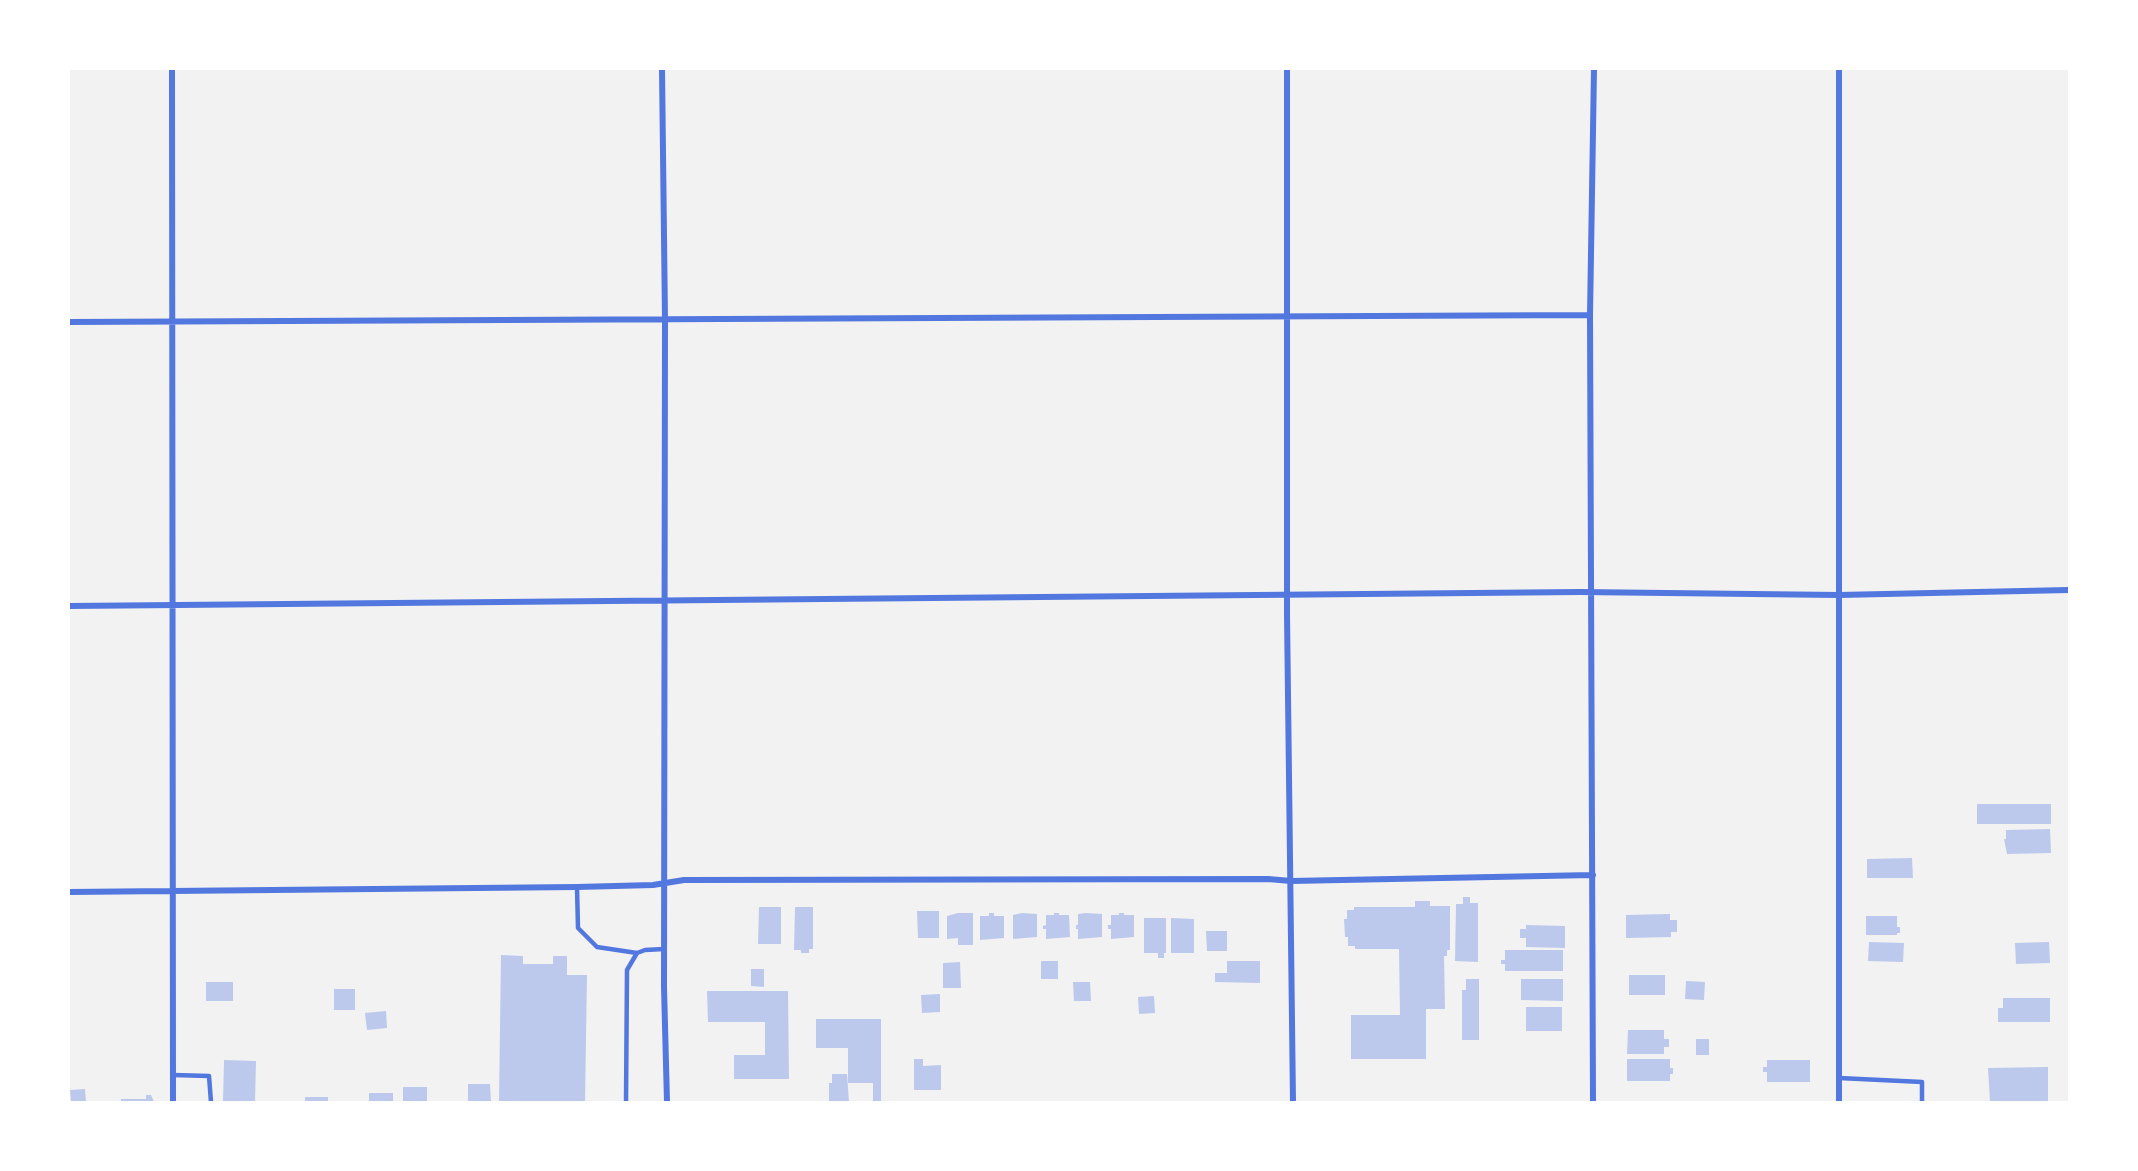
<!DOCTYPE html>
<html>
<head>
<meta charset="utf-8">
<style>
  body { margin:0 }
  #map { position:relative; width:2138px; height:1171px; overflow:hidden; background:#f2f2f2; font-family:"Fira Sans",sans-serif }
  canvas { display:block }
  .frame { position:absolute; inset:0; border:70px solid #fff; pointer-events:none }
</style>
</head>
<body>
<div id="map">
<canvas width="2138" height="1171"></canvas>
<div class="frame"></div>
</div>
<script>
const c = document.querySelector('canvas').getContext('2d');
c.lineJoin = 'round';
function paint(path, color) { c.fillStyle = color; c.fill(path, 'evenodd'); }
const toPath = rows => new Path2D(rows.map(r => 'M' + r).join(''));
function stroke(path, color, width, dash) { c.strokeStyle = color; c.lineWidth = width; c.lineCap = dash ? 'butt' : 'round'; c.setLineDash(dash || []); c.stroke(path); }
paint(toPath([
  [1977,804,2051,804,2051,824,1977,824],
  [2050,829,2051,853,2007,854,2004,839,2006,839,2006,830],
  [1912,858,1913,878,1867,878,1867,859],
  [1463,897,1470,897,1470,903,1478,903,1478,962,1455,961,1456,904,1463,904],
  [1415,901,1430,901,1430,906,1450,906,1450,950,1447,950,1447,956,1444,956,1445,1009,1426,1009,1426,1059,1351,1059,1351,1015,1400,1015,1399,949,1355,949,1355,946,1348,946,1348,937,1345,937,1344,919,1347,919,1347,910,1354,910,1354,907,1415,907],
  [759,907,781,907,781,944,758,944],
  [795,907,813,907,813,949,809,949,809,953,801,953,801,950,794,950],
  [917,911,939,911,939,938,918,938],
  [958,913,973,913,973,945,958,945,958,938,947,939,947,916],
  [989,913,994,913,994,916,1004,916,1004,938,980,940,980,916,989,916],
  [1022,913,1037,914,1037,937,1013,939,1013,915],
  [1054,913,1059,913,1059,915,1069,915,1070,937,1046,939,1046,929,1043,929,1043,926,1046,925,1046,915,1054,915],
  [1086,913,1102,914,1102,937,1078,939,1078,929,1076,929,1076,925,1078,925,1078,914],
  [1119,913,1124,913,1124,915,1134,915,1134,937,1111,939,1111,929,1108,929,1108,925,1111,925,1111,915,1119,915],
  [1670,914,1670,920,1677,920,1677,932,1671,932,1671,937,1626,938,1626,915],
  [1866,916,1897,916,1897,927,1900,927,1900,933,1897,933,1897,935,1866,935],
  [1144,918,1166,918,1166,953,1164,953,1164,958,1158,958,1158,953,1144,953],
  [1171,918,1194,919,1194,953,1171,953],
  [1526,925,1565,926,1565,948,1526,947,1526,938,1520,938,1520,929,1526,929],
  [1206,931,1227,931,1227,951,1207,951],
  [1869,942,1904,943,1903,962,1868,961],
  [2049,942,2050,963,2016,964,2015,943],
  [1505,950,1563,950,1563,971,1505,971,1505,964,1501,964,1501,960,1505,960],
  [501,955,523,956,523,964,553,964,553,956,567,956,567,975,587,975,585,1102,499,1102],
  [1041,961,1058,961,1058,979,1041,979],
  [1227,961,1260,961,1260,983,1215,982,1215,973,1227,973],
  [960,962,961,988,943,988,943,963],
  [751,969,764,969,764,987,751,986],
  [1629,975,1665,975,1665,995,1629,995],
  [1466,979,1479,979,1479,1040,1462,1040,1462,990,1466,990],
  [1521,979,1563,979,1563,1001,1521,1000],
  [1686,981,1705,982,1704,1000,1685,999],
  [206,982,233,982,233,1001,206,1001],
  [1073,982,1090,982,1091,1001,1074,1001],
  [334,989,355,989,355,1010,334,1010],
  [707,991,788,991,789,1079,734,1079,734,1055,765,1055,765,1022,708,1022],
  [940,994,940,1012,922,1013,921,995],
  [1154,996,1155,1013,1139,1014,1138,997],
  [2003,998,2050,998,2050,1022,1998,1022,1998,1008,2003,1008],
  [1526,1007,1562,1007,1562,1031,1526,1031],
  [386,1011,387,1028,367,1030,365,1013],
  [816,1019,881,1019,881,1102,873,1102,873,1083,848,1083,848,1048,816,1048],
  [1628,1030,1664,1030,1664,1039,1669,1039,1669,1047,1664,1047,1664,1054,1627,1054],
  [1696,1039,1709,1039,1709,1055,1696,1055],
  [914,1059,923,1059,923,1066,941,1065,941,1090,914,1090],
  [1627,1059,1670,1059,1670,1068,1673,1068,1673,1074,1670,1074,1670,1081,1627,1081],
  [224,1060,256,1061,255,1102,223,1102],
  [1767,1060,1810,1060,1810,1082,1767,1082,1767,1072,1763,1072,1763,1067,1767,1067],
  [2048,1067,2048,1102,1990,1102,1988,1068],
  [832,1074,847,1074,849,1102,829,1102,829,1083,832,1083],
  [468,1084,490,1084,491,1102,468,1102],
  [403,1087,427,1087,427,1102,403,1102],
  [85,1089,86,1102,71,1102,70,1090],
  [369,1093,393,1093,393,1102,369,1102],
  [146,1095,151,1095,154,1102,121,1102,121,1099,146,1099],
  [305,1097,328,1097,328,1102,305,1102]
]), '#bdc9ec');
stroke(toPath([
  [577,887,578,928,597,947,637,953],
  [173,1075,209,1076,211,1102],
  [1839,1078,1922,1082,1922,1102],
  [626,1102,627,970,637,953,645,950,664,949]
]), '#5277de', 4.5);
stroke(toPath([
  [172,69,173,1102],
  [662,69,665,320,664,987,667,1102],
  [1287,69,1287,614,1293,1102],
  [1839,69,1839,1102],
  [69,322,1590,315],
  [69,606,1580,592,1839,595,2069,590],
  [69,892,577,887,653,885,684,880,1268,879,1291,881,1593,875],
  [1593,1102,1590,315,1594,69]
]), '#5277de', 6);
</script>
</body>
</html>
